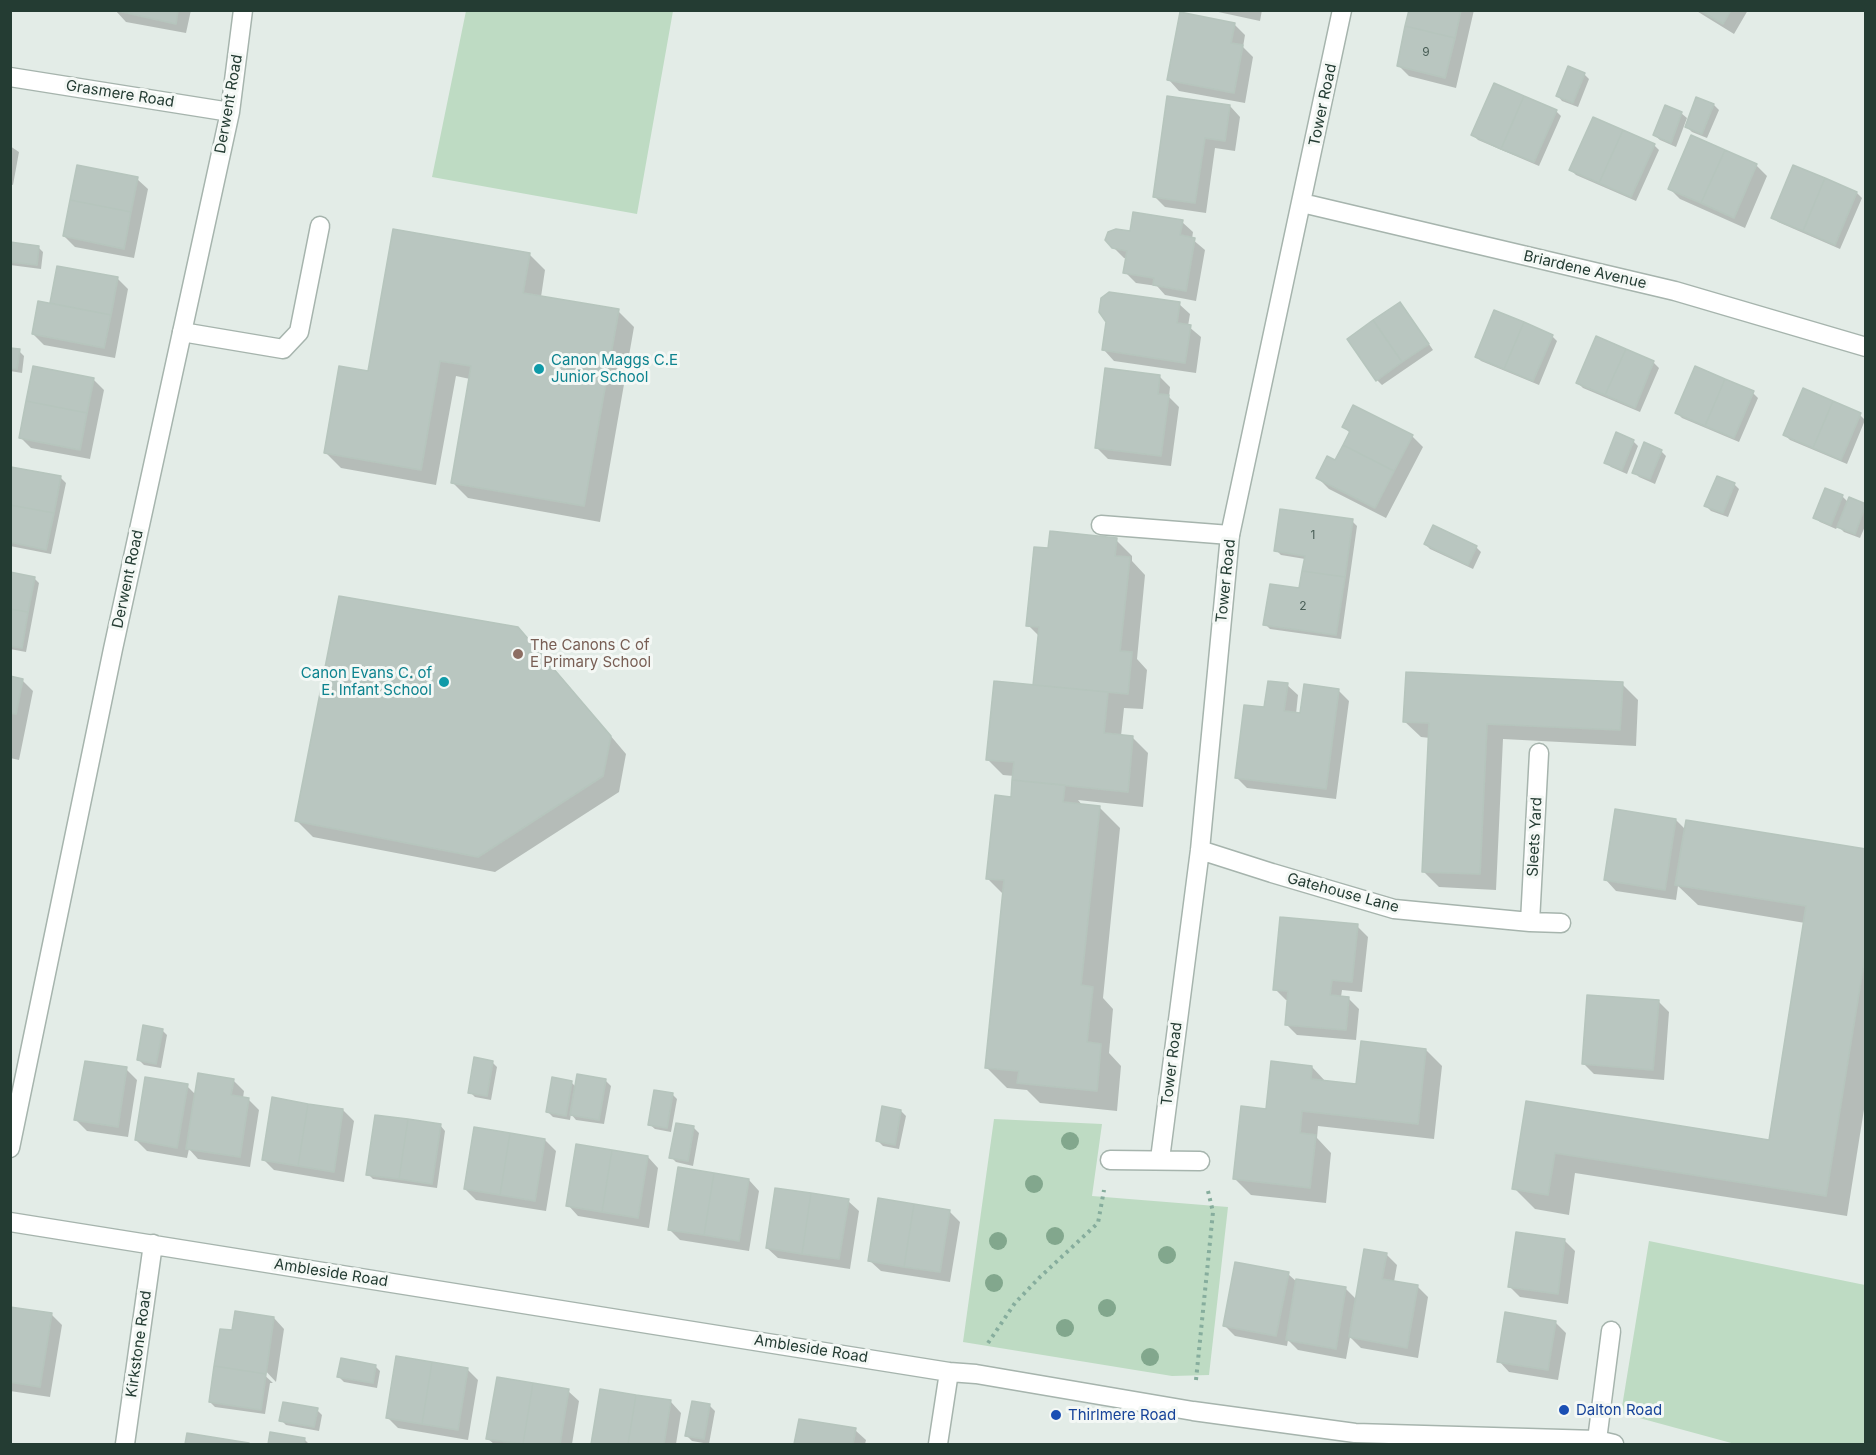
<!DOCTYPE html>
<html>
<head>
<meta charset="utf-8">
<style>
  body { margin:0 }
  #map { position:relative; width:1876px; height:1455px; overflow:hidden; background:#e3ece7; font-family:Inter,sans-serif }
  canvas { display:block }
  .frame { position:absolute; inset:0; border:12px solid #243c33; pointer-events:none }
</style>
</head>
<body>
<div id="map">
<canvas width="1876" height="1455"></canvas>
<div class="frame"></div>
</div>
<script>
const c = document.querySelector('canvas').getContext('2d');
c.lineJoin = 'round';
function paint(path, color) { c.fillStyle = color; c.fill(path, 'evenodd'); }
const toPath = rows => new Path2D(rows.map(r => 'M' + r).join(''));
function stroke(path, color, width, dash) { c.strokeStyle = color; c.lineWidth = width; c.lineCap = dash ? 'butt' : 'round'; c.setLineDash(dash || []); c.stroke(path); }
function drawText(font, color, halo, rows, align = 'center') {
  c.font = font + ' Inter,sans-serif'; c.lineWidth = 6; c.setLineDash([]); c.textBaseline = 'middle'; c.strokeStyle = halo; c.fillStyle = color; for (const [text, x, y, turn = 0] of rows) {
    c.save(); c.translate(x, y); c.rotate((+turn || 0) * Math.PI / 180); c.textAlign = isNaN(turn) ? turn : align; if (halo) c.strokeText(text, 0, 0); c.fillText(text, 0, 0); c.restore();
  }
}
paint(toPath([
  [466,11,673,11,637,214,432,177],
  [994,1119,1102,1124,1092,1196,1228,1207,1209,1375,1172,1376,963,1342],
  [1649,1241,1865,1285,1865,1444,1735,1444,1621,1413]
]), '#bedbc3');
paint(toPath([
  [115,10,191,10,186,33,126,22],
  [1209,10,1262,10,1260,21],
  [1411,10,1474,10,1456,88,1409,76,1399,66],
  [1695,10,1748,10,1734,34],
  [1234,24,1245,35,1243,47,1253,57,1245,103,1179,91,1169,80],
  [1584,74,1589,79,1578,107,1562,101,1557,95],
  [1697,99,1714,105,1719,110,1707,138,1692,132,1687,127],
  [1230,106,1240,117,1235,151,1215,148,1206,213,1165,207,1154,196],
  [1556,111,1561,116,1539,166,1478,140,1473,135],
  [1681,113,1687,118,1676,147,1660,140,1654,135],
  [1654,145,1659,150,1636,201,1576,175,1571,170],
  [10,146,19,152,13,185,10,184],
  [1756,165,1767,176,1745,228,1680,199,1670,189],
  [137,179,148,189,134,258,75,247,64,236],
  [1857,193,1862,198,1840,249,1778,222,1773,217],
  [1182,222,1193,232,1192,239,1205,250,1196,301,1165,295,1157,286,1136,283,1125,272,1127,259,1124,258,1113,247,1131,233],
  [10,244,38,247,43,252,41,269,10,265],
  [529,254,545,270,541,297,618,311,634,327,600,522,468,498,452,482,470,379,456,376,436,485,341,468,325,452,369,373],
  [58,267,117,278,128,289,115,358,44,345,33,334,51,305],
  [1179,304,1190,314,1188,326,1201,337,1196,373,1114,361,1104,350],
  [1405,309,1433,350,1382,385,1377,380],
  [1552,336,1557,341,1539,385,1481,361,1476,356],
  [1597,338,1654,363,1659,368,1640,412,1583,388,1578,383],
  [10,350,19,351,24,356,22,373,10,371],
  [1159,376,1170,387,1169,397,1179,407,1171,466,1108,459,1097,448],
  [93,379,104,390,90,459,31,448,20,437],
  [1803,390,1860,415,1865,420,1847,464,1790,440,1785,435],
  [1753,393,1758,398,1739,442,1682,418,1677,413],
  [1344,427,1412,436,1423,447,1386,518,1329,489,1318,478,1335,462,1350,433],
  [1633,441,1638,446,1627,474,1611,467,1606,462],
  [1661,451,1666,456,1655,484,1639,477,1634,472],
  [12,468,61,478,66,483,51,554,10,546,10,478],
  [1734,484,1739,489,1728,517,1711,511,1706,506],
  [1842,496,1849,503,1850,499,1866,506,1866,524,1860,538,1844,532,1838,526,1836,529,1820,522,1815,517],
  [1352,521,1357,526,1341,639,1270,629,1265,624,1301,590,1305,559,1281,555,1276,550],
  [1116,540,1132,556,1132,561,1145,575,1137,659,1147,670,1143,709,1124,708,1121,736,1132,737,1148,753,1143,807,1078,800,1083,806,1100,808,1120,828,1103,998,1113,1009,1109,1053,1121,1066,1117,1111,1040,1103,1027,1090,1007,1088,986,1067,1004,895,987,878,1012,798,1014,776,1003,775,987,759,1034,686,1039,636,1028,625,1050,550],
  [1425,544,1476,547,1481,552,1473,569,1430,549],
  [10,574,34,578,39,583,26,652,10,649],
  [517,629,534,645,626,754,619,792,495,872,313,837,297,821],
  [10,678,22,680,33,691,19,760,10,758],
  [1622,684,1638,700,1636,746,1503,739,1496,890,1439,887,1423,871,1430,738,1421,737,1404,721],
  [1287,685,1298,695,1296,714,1301,715,1338,690,1349,701,1336,799,1247,788,1236,777,1266,709],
  [1676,820,1686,830,1866,850,1866,1097,1847,1216,1575,1173,1569,1215,1535,1209,1514,1188,1528,1102,1770,1142,1805,923,1698,905,1678,886,1676,900,1616,891,1606,880],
  [1357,926,1368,937,1362,992,1342,990,1341,997,1348,998,1359,1009,1356,1040,1297,1035,1286,1024,1289,1000,1286,1000,1275,989],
  [1659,1002,1669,1012,1664,1080,1594,1074,1583,1063],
  [162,1030,167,1035,161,1068,144,1065,139,1060],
  [1426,1050,1442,1066,1434,1139,1318,1126,1317,1138,1331,1153,1326,1203,1251,1195,1235,1179,1267,1110,1312,1067,1327,1083,1357,1086],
  [492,1062,497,1067,491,1100,475,1097,470,1092],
  [126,1069,137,1080,128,1137,87,1131,76,1120],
  [578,1076,606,1081,611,1086,604,1124,576,1120,571,1114,570,1120,553,1117,548,1112,571,1082,576,1087],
  [233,1080,244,1091,243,1098,248,1099,259,1110,250,1167,198,1159,189,1149,187,1158,147,1151,136,1140,187,1086,196,1095],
  [672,1094,677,1099,671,1132,655,1129,649,1124],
  [343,1110,354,1121,344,1182,274,1170,263,1159],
  [901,1111,906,1116,899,1149,883,1146,878,1141],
  [440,1125,445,1131,437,1188,373,1179,368,1174],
  [694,1128,699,1133,693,1166,676,1162,671,1157],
  [545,1140,556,1151,546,1211,476,1200,465,1189],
  [648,1157,658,1168,649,1228,578,1216,568,1205],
  [749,1180,759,1191,749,1251,680,1240,669,1229],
  [848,1201,859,1211,850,1269,778,1258,767,1248],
  [949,1211,960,1222,950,1282,881,1271,870,1261],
  [1564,1240,1575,1251,1568,1304,1520,1297,1509,1286],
  [1386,1254,1397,1265,1394,1282,1417,1286,1428,1297,1418,1358,1361,1348,1350,1337,1346,1359,1298,1350,1288,1340,1287,1346,1235,1336,1224,1325,1288,1274,1297,1282,1345,1288,1357,1300],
  [10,1308,51,1314,62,1325,50,1397,10,1391],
  [274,1318,284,1329,276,1382,262,1367,259,1370,273,1383,270,1383,265,1414,215,1407,210,1402,233,1332],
  [1556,1323,1566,1333,1558,1380,1509,1372,1499,1361],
  [375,1366,380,1371,377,1388,344,1382,339,1377],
  [467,1369,478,1380,468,1440,398,1428,387,1417],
  [601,1390,671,1402,681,1413,676,1444,592,1444],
  [568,1391,579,1401,572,1444,494,1444,488,1439],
  [710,1406,715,1411,709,1444,692,1441,687,1436],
  [317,1410,322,1415,319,1431,286,1425,281,1420],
  [800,1421,855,1430,866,1440,865,1444,796,1444],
  [271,1433,304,1439,309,1444,269,1444],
  [188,1435,248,1444,186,1444]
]), '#0003');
const building = toPath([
  [114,10,178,10,176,24,114,10],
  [1409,10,1461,10,1455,38,1405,26,1409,10],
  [1700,10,1731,10,1723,24,1700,10],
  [1180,12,1235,23,1231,43,1243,45,1234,93,1167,80,1180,12],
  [1405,26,1455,38,1445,78,1397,66,1405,26],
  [1568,66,1585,73,1573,103,1556,96,1568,66],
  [1494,83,1524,96,1501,149,1471,135,1494,83],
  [1167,96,1230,105,1225,141,1205,138,1195,203,1153,197,1167,96],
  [1524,96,1557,110,1534,162,1501,149,1524,96],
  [1696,97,1714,104,1702,134,1685,127,1696,97],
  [1665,105,1682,112,1671,143,1653,135,1665,105],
  [1593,117,1623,130,1599,183,1569,170,1593,117],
  [1623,130,1655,144,1631,197,1599,183,1623,130],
  [1691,135,1725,150,1701,203,1668,189,1691,135],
  [1725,150,1757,164,1734,218,1701,203,1725,150],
  [77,165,138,177,131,212,70,200,77,165],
  [1793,165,1825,178,1803,231,1771,218,1793,165],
  [1825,178,1857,192,1835,245,1803,231,1825,178],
  [70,200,131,212,124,249,63,236,70,200],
  [1133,212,1183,220,1180,235,1195,238,1186,291,1153,285,1154,278,1123,273,1127,251,1112,248,1105,240,1108,232,1116,229,1130,231,1133,212],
  [393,229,530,253,523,293,619,309,584,506,451,483,471,366,440,361,421,470,324,453,339,366,368,371,393,229],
  [10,242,39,246,37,265,10,262,10,242],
  [57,266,118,277,111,315,50,303,57,266],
  [1109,292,1180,302,1177,323,1191,325,1185,363,1102,350,1106,322,1099,312,1101,298,1109,292],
  [38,301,111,315,104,348,32,334,38,301],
  [1400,302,1429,344,1402,362,1373,320,1400,302],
  [1494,310,1524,322,1504,369,1475,357,1494,310],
  [1373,320,1402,362,1376,381,1347,339,1373,320],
  [1524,322,1553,335,1533,381,1504,369,1524,322],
  [1596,336,1626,349,1605,395,1576,383,1596,336],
  [10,348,20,349,17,369,10,368,10,348],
  [1626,349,1654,361,1635,408,1605,395,1626,349],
  [33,366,94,378,87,413,26,401,33,366],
  [1695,366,1725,379,1705,426,1675,413,1695,366],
  [1105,368,1160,375,1158,394,1169,395,1161,456,1095,448,1105,368],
  [1725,379,1754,391,1734,438,1705,426,1725,379],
  [1803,388,1833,401,1813,448,1783,435,1803,388],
  [26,401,87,413,80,450,19,438,26,401],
  [1833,401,1861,413,1841,460,1813,448,1833,401],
  [1353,405,1413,435,1394,471,1343,445,1350,431,1342,427,1353,405],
  [1616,432,1634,440,1622,470,1604,463,1616,432],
  [1644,442,1662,450,1650,479,1632,473,1644,442],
  [1343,445,1394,471,1375,508,1316,478,1327,456,1335,460,1343,445],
  [11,467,61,476,54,513,10,505,11,467],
  [1717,476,1735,483,1723,513,1704,506,1717,476],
  [1825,488,1843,495,1831,525,1813,518,1825,488],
  [1849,497,1866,504,1855,534,1837,527,1849,497],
  [10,505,54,513,46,550,10,542,10,505],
  [1280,509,1353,519,1345,577,1302,571,1305,556,1274,551,1280,509],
  [1433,525,1477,546,1468,565,1424,544,1433,525],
  [1050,531,1117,538,1115,556,1130,557,1120,651,1132,652,1128,694,1033,685,1039,627,1026,626,1034,547,1048,548,1050,531],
  [1302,571,1345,577,1336,635,1263,625,1270,584,1299,588,1302,571],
  [10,572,35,577,28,612,10,609,10,572],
  [339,596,518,627,611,736,603,776,478,857,295,821,339,596],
  [10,609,28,612,22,648,10,646,10,609],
  [1406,672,1623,682,1620,730,1487,724,1480,874,1422,872,1429,723,1403,722,1406,672],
  [10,676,23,679,16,714,10,713,10,676],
  [994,681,1108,692,1104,733,1133,736,1128,792,1012,780,1014,762,986,760,994,681],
  [1268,681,1288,683,1284,711,1300,713,1304,684,1339,689,1326,789,1235,778,1244,705,1264,707,1268,681],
  [1012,780,1065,785,1063,802,1100,806,1081,985,1093,987,1087,1042,1101,1044,1097,1091,1017,1083,1019,1071,985,1068,1004,880,986,879,995,795,1011,797,1012,780],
  [1615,809,1676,819,1665,890,1604,880,1615,809],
  [1686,820,1866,849,1866,950,1826,1196,1555,1153,1548,1195,1512,1189,1526,1101,1769,1140,1806,906,1675,885,1686,820],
  [1280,917,1358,924,1352,982,1332,980,1330,995,1349,997,1346,1030,1285,1025,1288,991,1273,990,1280,917],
  [1587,995,1659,1000,1653,1070,1582,1064,1587,995],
  [143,1025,163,1029,156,1064,137,1060,143,1025],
  [1361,1041,1426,1049,1418,1124,1302,1111,1300,1133,1316,1135,1310,1188,1233,1179,1241,1106,1266,1109,1271,1061,1312,1066,1311,1079,1356,1084,1361,1041],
  [474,1057,493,1061,487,1096,468,1093,474,1057],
  [85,1061,127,1067,118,1127,74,1120,85,1061],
  [198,1073,234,1079,231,1095,249,1098,240,1157,186,1149,198,1073],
  [577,1074,606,1079,599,1120,570,1115,577,1074],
  [145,1077,188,1084,177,1148,135,1140,145,1077],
  [552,1077,572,1081,566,1116,546,1112,552,1077],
  [654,1090,673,1093,667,1128,648,1125,654,1090],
  [272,1097,308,1104,298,1166,262,1160,272,1097],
  [308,1104,343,1109,334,1172,298,1166,308,1104],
  [882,1106,901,1110,895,1145,876,1141,882,1106],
  [375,1115,408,1119,399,1179,366,1175,375,1115],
  [408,1119,441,1124,432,1184,399,1179,408,1119],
  [676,1123,694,1126,688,1161,669,1158,676,1123],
  [474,1127,510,1133,500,1195,464,1189,474,1127],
  [510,1133,545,1139,535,1201,500,1195,510,1133],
  [576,1144,612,1150,602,1212,566,1206,576,1144],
  [612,1150,648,1156,638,1218,602,1212,612,1150],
  [678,1167,714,1173,704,1235,668,1230,678,1167],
  [714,1173,749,1179,739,1241,704,1235,714,1173],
  [775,1188,811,1193,802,1254,766,1248,775,1188],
  [811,1193,849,1199,839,1259,802,1254,811,1193],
  [878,1198,914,1204,904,1267,868,1261,878,1198],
  [914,1204,950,1210,940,1272,904,1267,914,1204],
  [1516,1232,1565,1239,1558,1294,1508,1287,1516,1232],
  [1364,1249,1387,1253,1382,1279,1418,1285,1407,1348,1349,1337,1364,1249],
  [1235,1262,1289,1272,1276,1336,1223,1326,1235,1262],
  [1296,1279,1346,1287,1336,1349,1286,1340,1296,1279],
  [10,1307,52,1313,40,1387,10,1382,10,1307],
  [235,1311,274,1317,266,1374,214,1366,220,1329,232,1330,235,1311],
  [1505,1312,1556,1321,1548,1370,1497,1362,1505,1312],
  [396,1356,432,1362,422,1424,386,1418,396,1356],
  [341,1358,376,1365,373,1383,337,1377,341,1358],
  [432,1362,468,1368,458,1430,422,1424,432,1362],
  [214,1366,266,1374,261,1410,209,1402,214,1366],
  [497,1377,533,1383,523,1444,486,1439,497,1377],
  [533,1383,569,1389,560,1444,523,1444,533,1383],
  [600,1389,636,1395,628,1444,591,1444,600,1389],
  [636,1395,671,1400,664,1444,628,1444,636,1395],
  [692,1401,710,1404,704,1439,685,1436,692,1401],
  [283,1402,318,1408,314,1427,279,1421,283,1402],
  [799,1419,856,1428,853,1444,794,1444,799,1419],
  [270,1432,305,1438,304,1444,268,1444,270,1432],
  [187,1433,249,1443,248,1444,185,1444,187,1433]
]);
paint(building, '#b9c6c0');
stroke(building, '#b6c5bd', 1.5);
const lane = toPath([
  [182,332,283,349,299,332,320,226],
  [1101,525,1230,535],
  [1597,1440,1611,1331]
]);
const street = toPath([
  [10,77,230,112],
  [1302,203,1675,291,1866,347],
  [1200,850,1272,873,1394,909,1530,922,1561,923],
  [1530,922,1539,753],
  [10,1148,113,649,230,112,243,10],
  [1160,1159,1200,850,1230,535,1342,10],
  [1110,1160,1200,1161],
  [10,1222,949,1372,976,1374,1193,1411,1355,1433,1597,1440,1614,1444],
  [125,1444,153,1244],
  [938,1444,949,1372]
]);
stroke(lane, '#a6b4ad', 21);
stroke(street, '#a6b4ad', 21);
stroke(toPath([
  [988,1343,1015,1303,1039,1278,1098,1223,1104,1190],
  [1196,1380,1213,1212,1208,1191]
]), '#86ad9d', 4, [3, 4.5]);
stroke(lane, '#fff', 18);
stroke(street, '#fff', 18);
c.fillStyle = '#82a78d';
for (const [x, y] of [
  [1070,1141],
  [1034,1184],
  [1055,1236],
  [998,1241],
  [1167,1255],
  [994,1283],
  [1107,1308],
  [1065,1328],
  [1150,1357]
]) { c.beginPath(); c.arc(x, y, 9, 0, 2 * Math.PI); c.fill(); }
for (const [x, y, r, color] of [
  [539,369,6,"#0f9aa8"],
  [518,654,6,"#8d6e63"],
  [444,682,6,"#0f9aa8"],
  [1564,1410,6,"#1a4fb4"],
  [1056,1415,6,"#1a4fb4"]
]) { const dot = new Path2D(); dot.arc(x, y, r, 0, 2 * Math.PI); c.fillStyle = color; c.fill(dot); stroke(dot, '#f4f8f5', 2); }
drawText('12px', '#495e56', null, [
  ["9",1426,52],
  ["1",1313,535],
  ["2",1303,606]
]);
drawText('15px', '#243c33', '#f4f8f5', [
  ["Grasmere Road",120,94,9],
  ["Derwent Road",229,104,-80],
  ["Tower Road",1323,105,-78],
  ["Briardene Avenue",1585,270,13],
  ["Derwent Road",128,579,-78],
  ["Tower Road",1226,581,-84],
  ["Sleets Yard",1535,837,-87],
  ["Gatehouse Lane",1343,893,15],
  ["Tower Road",1172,1064,-83],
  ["Ambleside Road",331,1273,9],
  ["Kirkstone Road",139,1344,-82],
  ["Ambleside Road",811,1349,9]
]);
drawText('15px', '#0d838f', '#f4f8f5', [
  ["Canon Maggs C.E",551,360],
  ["Junior School",551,377],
  ["Canon Evans C. of",432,673,"right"],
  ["E. Infant School",432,690,"right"]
], 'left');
drawText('15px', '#785e54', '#f4f8f5', [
  ["The Canons C of",530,645],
  ["E Primary School",530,662]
], 'left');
drawText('15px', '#164399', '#f4f8f5', [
  ["Dalton Road",1576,1410],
  ["Thirlmere Road",1068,1415]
], 'left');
</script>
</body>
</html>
